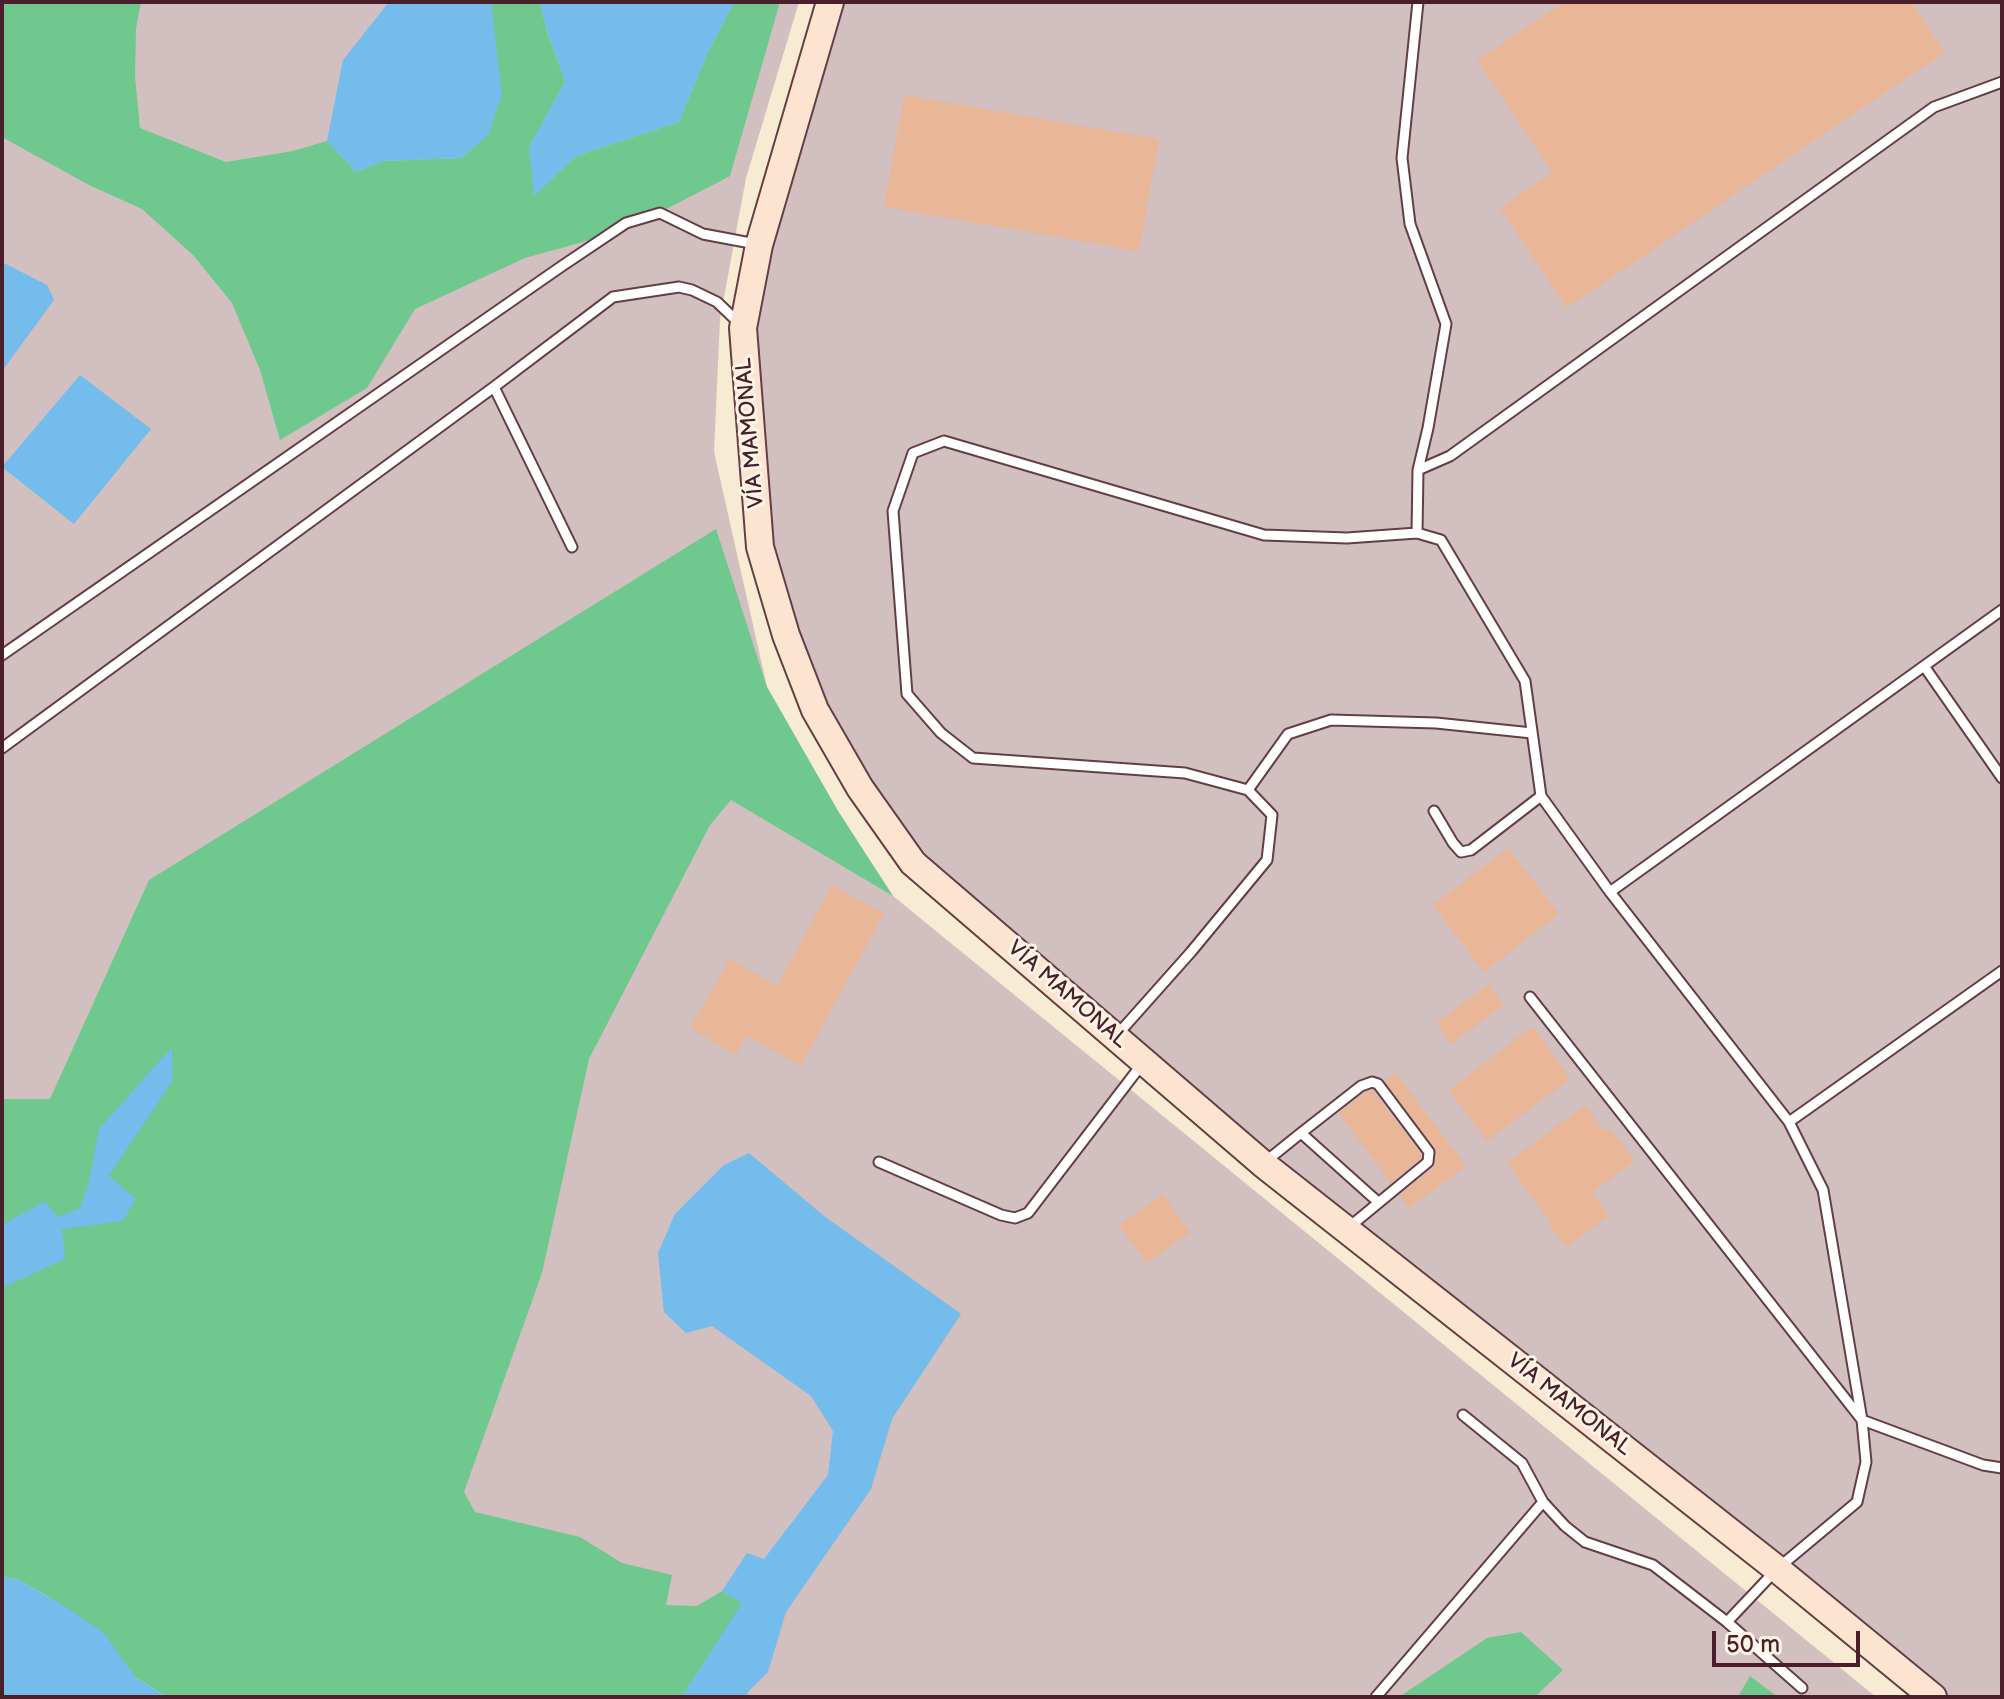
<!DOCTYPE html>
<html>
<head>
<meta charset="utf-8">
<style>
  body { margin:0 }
  #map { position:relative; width:2004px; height:1699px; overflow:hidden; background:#f7ebd3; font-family:"Balsamiq Sans",sans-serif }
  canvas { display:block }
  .frame { position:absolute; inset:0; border:4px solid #4a1f2b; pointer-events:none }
  .scale { position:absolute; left:1712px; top:1631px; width:148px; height:36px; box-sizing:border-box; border:4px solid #4a1f2b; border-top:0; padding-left:10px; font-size:24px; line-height:28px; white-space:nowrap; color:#4a1f2b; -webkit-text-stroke:6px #fcf5e5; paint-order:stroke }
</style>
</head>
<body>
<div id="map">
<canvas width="2004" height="1699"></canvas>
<div class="frame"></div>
<div class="scale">50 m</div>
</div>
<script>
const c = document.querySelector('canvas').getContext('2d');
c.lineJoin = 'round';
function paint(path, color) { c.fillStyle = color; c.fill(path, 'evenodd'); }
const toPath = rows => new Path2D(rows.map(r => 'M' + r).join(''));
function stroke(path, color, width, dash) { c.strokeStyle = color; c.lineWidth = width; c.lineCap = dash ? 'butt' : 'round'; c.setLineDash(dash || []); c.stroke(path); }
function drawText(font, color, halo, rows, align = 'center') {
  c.font = font + ' "Balsamiq Sans",sans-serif'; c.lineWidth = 6; c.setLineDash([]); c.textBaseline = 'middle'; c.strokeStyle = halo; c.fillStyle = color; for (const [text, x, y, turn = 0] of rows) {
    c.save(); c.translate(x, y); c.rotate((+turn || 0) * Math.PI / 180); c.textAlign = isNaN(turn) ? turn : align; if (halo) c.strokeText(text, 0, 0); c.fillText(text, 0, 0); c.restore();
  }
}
paint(toPath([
  [2,2,799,2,746,178,720,319,714,452,767,687,838,811,893,896,1876,1697,167,1697,69,1609,19,1580,2,1577],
  [830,2,2002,2,2002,1697,1933,1697,913,863,786,635,749,415,759,245]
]), '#d2bfc0');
paint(toPath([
  [2,2,141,2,136,28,135,77,140,128,226,162,293,151,327,141,356,172,383,161,462,158,492,12,491,2,540,2,547,32,565,81,529,148,535,195,576,156,679,122,707,54,734,2,780,2,730,176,626,230,525,258,415,309,367,388,280,440,260,370,232,303,193,255,142,209,89,185,2,137],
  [716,529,767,687,838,811,893,896,731,800,710,825,589,1059,542,1273,464,1492,475,1512,580,1537,622,1563,672,1575,666,1605,697,1606,722,1591,743,1603,682,1697,167,1697,136,1678,47,1596,19,1580,2,1577,2,1099,50,1099,149,880],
  [1521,1632,1563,1670,1535,1697,1399,1697,1487,1638],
  [1750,1676,1778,1697,1738,1697]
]), '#6fc88e');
paint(toPath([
  [389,2,491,2,502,94,488,135,462,158,383,161,356,172,327,141,343,60],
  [540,2,734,2,707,54,679,122,576,156,534,196,529,148,565,81,547,31],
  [2,262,47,285,54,300,2,371],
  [80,375,151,429,74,524,2,467],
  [172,1047,172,1082,109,1176,136,1199,123,1221,62,1229,65,1259,2,1288,2,1225,45,1201,58,1217,80,1208,88,1186,99,1129],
  [749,1153,824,1216,961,1314,892,1419,871,1489,786,1612,768,1672,748,1692,747,1697,682,1697,742,1603,722,1591,747,1553,764,1559,828,1475,833,1431,811,1396,712,1326,686,1333,664,1312,658,1253,675,1214,724,1165],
  [2,1577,19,1580,69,1609,104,1633,136,1678,167,1697,2,1697]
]), '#73bceb');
paint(toPath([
  [1564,2,1911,2,1945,52,1567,308,1500,208,1552,172,1477,60],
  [904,95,1159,139,1139,251,884,207],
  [1508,848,1559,914,1484,972,1433,905],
  [832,885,884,913,801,1066,747,1036,736,1055,690,1028,730,959,777,986],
  [1489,984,1504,1005,1451,1044,1436,1023],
  [1533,1026,1570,1079,1487,1141,1449,1090],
  [1396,1073,1466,1166,1409,1208,1399,1195,1433,1168,1435,1163,1436,1152,1385,1081],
  [1372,1090,1421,1154,1421,1158,1391,1183,1339,1113,1365,1093],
  [1585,1105,1605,1132,1610,1128,1635,1161,1592,1192,1609,1216,1566,1247,1549,1224,1551,1223,1507,1163],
  [1163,1194,1190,1232,1147,1263,1119,1225]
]), '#e9b797');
const lane = toPath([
  [494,387,572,547],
  [1418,470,1450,456,1934,107,2002,82],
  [1417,533,1441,540,1525,681,1541,796,1610,892,1789,1122,1823,1190,1862,1420,1866,1462,1857,1502,1777,1569,1727,1622],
  [2,655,562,266,626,223,660,213,703,234,756,244],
  [1924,666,2002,778],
  [2,748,494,387,613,297,679,287,692,290,717,302,741,325],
  [1248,790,1288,734,1331,720,1436,723,1532,733],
  [1434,811,1453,843,1461,852,1471,850,1541,796],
  [1610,892,2002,610],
  [1530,997,1862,1420,1983,1465,2002,1468],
  [1118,1034,1191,952,1267,860,1272,815,1248,790,1185,773,973,758,941,733,907,694,893,511,913,453,944,441,1264,535,1347,538,1417,533,1418,470,1428,428,1446,324,1410,224,1402,158,1418,2],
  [1789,1122,2002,971],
  [1301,1133,1361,1086,1372,1082,1378,1084,1429,1152,1428,1162,1348,1228],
  [879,1162,1001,1215,1015,1218,1028,1213,1142,1064],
  [1265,1162,1301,1133,1378,1202],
  [1463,1415,1522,1463,1543,1502,1565,1526,1585,1542,1653,1565,1727,1622,1802,1688],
  [1376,1697,1543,1502]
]);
const secondary = toPath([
  [830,2,759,245,743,328,760,547,786,635,815,710,860,788,913,863,1263,1164,1777,1569,1933,1697]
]);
stroke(lane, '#643e44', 13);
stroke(secondary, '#643e44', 30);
stroke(lane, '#fff', 9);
stroke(secondary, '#fde4d1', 26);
drawText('22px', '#4a1f2b', '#fcf5e5', [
  ["VÍA MAMONAL",751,433,-95],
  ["VÍA MAMONAL",1067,995,41],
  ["VÍA MAMONAL",1569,1405,38]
]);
</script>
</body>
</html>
